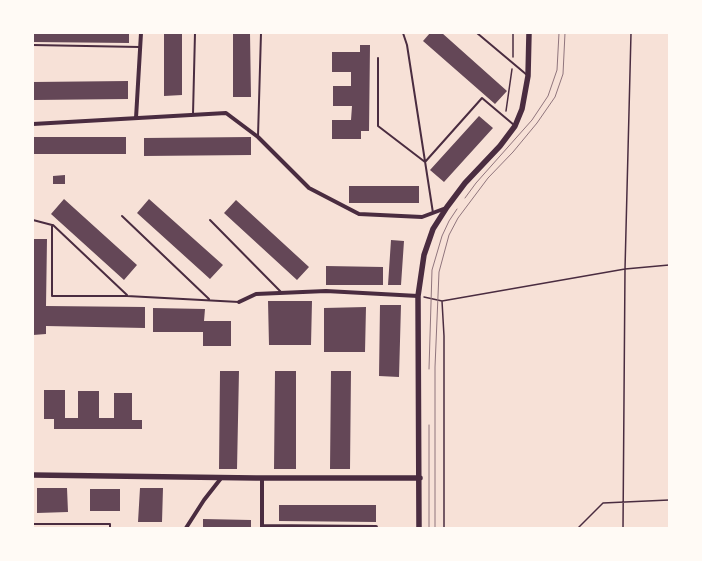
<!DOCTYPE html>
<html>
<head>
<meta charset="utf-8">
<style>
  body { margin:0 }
  #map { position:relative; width:702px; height:561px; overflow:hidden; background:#f7e1d7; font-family:Merriweather,serif }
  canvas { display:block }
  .frame { position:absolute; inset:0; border:34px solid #fffaf5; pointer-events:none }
</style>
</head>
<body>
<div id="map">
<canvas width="702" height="561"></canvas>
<div class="frame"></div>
</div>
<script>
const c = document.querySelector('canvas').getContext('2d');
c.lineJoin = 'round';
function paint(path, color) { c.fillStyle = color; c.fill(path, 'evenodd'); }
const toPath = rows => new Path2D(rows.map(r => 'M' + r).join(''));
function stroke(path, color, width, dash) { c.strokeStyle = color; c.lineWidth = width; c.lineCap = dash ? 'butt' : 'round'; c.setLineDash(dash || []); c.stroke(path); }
paint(toPath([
  [33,33,129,33,129,43,33,42],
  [164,33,182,33,182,95,164,96],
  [233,33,250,33,251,97,233,97],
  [430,33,442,33,507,91,495,104,423,41],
  [360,45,370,45,369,131,361,131,361,139,332,139,332,120,351,120,352,106,333,106,333,86,351,86,351,72,332,72,332,52,360,52],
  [128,81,128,99,33,100,33,82],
  [479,116,493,128,444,182,430,170],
  [33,137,126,137,126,154,33,154],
  [251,137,251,155,144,156,144,138],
  [65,175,65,184,53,184,53,176],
  [349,186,419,186,419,203,349,203],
  [64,199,137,265,124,280,51,214],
  [149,199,223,265,210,279,137,213],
  [236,200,309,267,297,280,224,213],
  [33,239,47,239,46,306,145,307,145,328,46,326,46,334,33,335],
  [391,240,404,241,401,285,388,285],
  [326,266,383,267,383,285,326,285],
  [268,301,312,301,311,345,269,345],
  [380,305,401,305,399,377,379,376],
  [366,307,365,352,324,352,324,308],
  [153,308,205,309,204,321,231,321,231,346,203,346,203,332,153,332],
  [220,371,239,371,237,469,219,469],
  [275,371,296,371,296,469,274,469],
  [331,371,351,371,350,469,330,469],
  [44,390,65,390,65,418,78,418,78,391,99,391,99,418,114,418,114,393,132,393,132,420,142,420,142,429,54,429,54,419,44,419],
  [37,488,67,488,68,512,37,513],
  [140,488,163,488,162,522,138,522],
  [90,489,120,489,120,511,90,511],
  [279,505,376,505,376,522,279,521],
  [203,519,251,520,251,528,203,528]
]), '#644757');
stroke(toPath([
  [513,57,513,33],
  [506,111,512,69],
  [424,297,442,301,625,269,669,265],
  [442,301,444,336,444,528],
  [578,528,603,503,669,500],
  [623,528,625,269,631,33]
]), '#4a2c40', 1.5);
stroke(toPath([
  [403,33,407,45,433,213],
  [477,33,527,75],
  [33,45,139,47],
  [378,58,378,126,425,162,482,98,514,125],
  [193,114,195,33],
  [258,136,261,33],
  [122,216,209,299],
  [33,220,52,225,52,296,127,296,239,302],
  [210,220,281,292],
  [53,225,127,295],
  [33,524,110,524,110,528]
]), '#4a2c40', 2);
stroke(toPath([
  [136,118,141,33],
  [33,124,226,113,258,137,309,188,359,214,422,217,446,208],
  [239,302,256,294,326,291,418,296],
  [262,478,262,527],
  [263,526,376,527],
  [186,528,204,500,222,477]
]), '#4a2c40', 4);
stroke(toPath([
  [33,475,256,478,420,478],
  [419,528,418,296,424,255,433,229,447,207,465,183,500,146,515,126,522,109,528,76,529,33]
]), '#4a2c40', 5.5);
stroke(toPath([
  [465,198,476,183,532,120,548,96,557,70,559,33],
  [429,369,432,270,442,236,449,221,457,209],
  [429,528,429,425],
  [435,528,435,367,439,272,449,235,458,218,488,178,513,152,537,123,555,97,563,74,565,33]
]), '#8f747c', 1);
</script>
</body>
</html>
